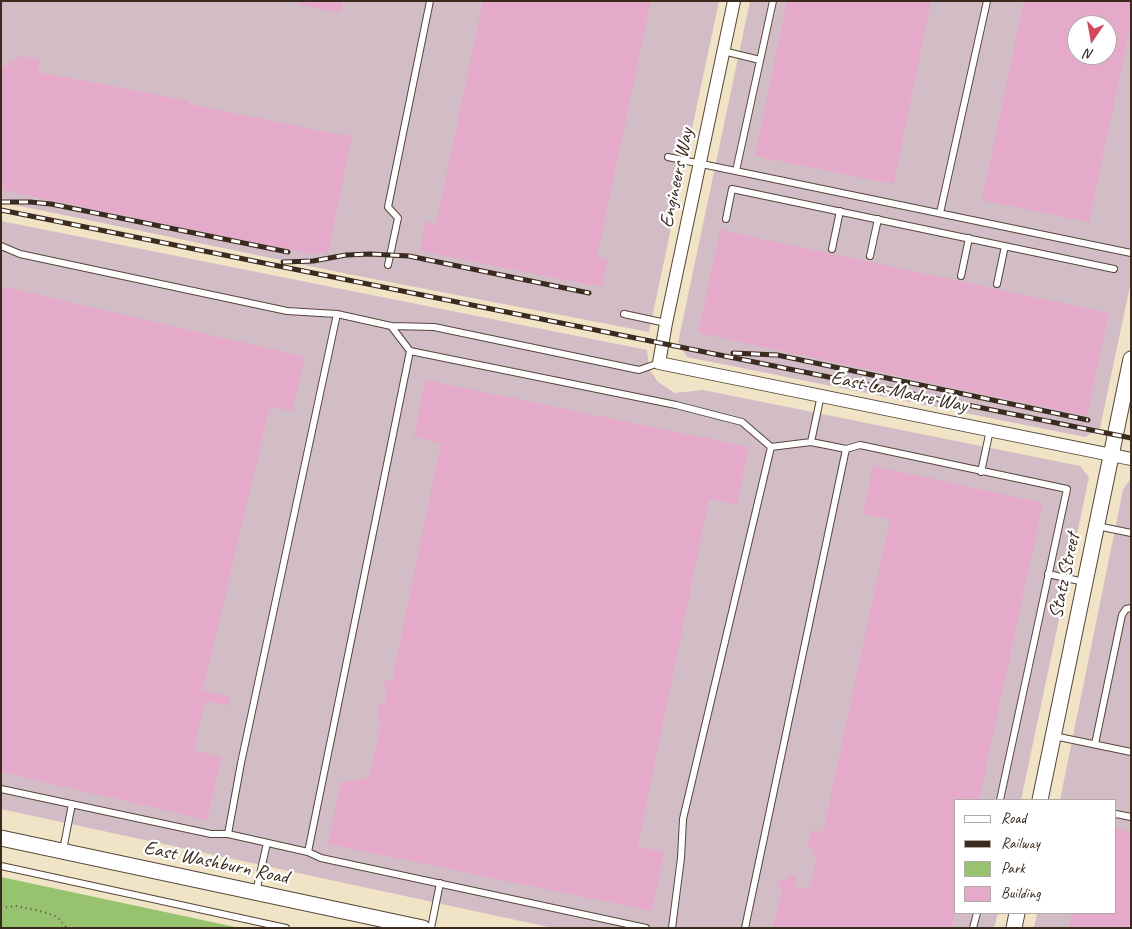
<!DOCTYPE html>
<html>
<head>
<meta charset="utf-8">
<style>
  body { margin:0 }
  #map { position:relative; width:1132px; height:929px; overflow:hidden; background:#f0e3c6; font-family:Caveat,sans-serif }
  canvas { display:block }
  .frame { position:absolute; inset:0; border:2px solid #3b2a1e; pointer-events:none }
  .legend { position:absolute; left:954px; top:799px; width:162px; height:115px; box-sizing:border-box; background:#fff; border:1px solid #b1aaa5; margin:0; padding:6px 9px; list-style:none; font-size:15px; color:#3b2a1e }
  .legend li { display:flex; align-items:center; gap:10px; height:25px }
  .legend b { width:25px; border:1px solid #b1aaa5 }
  .north { position:absolute; left:1067px; top:15px; width:50px; height:50px; box-sizing:border-box; background:#fff; border:1px solid #b1aaa5; border-radius:50%; rotate:192deg; font-size:14px; font-weight:700; line-height:20px; text-align:center; color:#3b2a1e }
  .north::after { content:''; display:block; margin:auto; width:18px; height:22px; background:#d1495b; clip-path:polygon(50% 0,100% 100%,50% 72%,0 100%) }
</style>
</head>
<body>
<div id="map">
<canvas width="1132" height="929"></canvas>
<div class="frame"></div>
<ul class="legend">
<li><b style="height:6px;background:#fff"></b>Road</li>
<li><b style="height:6px;background:#3b2a1e"></b>Railway</li>
<li><b style="height:14px;background:#97c26f"></b>Park</li>
<li><b style="height:14px;background:#e5aac9"></b>Building</li>
</ul>
<div class="north">N</div>
</div>
<script>
const c = document.querySelector('canvas').getContext('2d');
c.lineJoin = 'round';
function paint(path, color) { c.fillStyle = color; c.fill(path, 'evenodd'); }
const toPath = rows => new Path2D(rows.map(r => 'M' + r).join(''));
function stroke(path, color, width, dash) { c.strokeStyle = color; c.lineWidth = width; c.lineCap = dash ? 'butt' : 'round'; c.setLineDash(dash || []); c.stroke(path); }
function drawText(font, color, halo, rows, align = 'center') {
  c.font = font + ' Caveat,sans-serif'; c.lineWidth = 4.5; c.setLineDash([]); c.textBaseline = 'middle'; c.strokeStyle = halo; c.fillStyle = color; for (const [text, x, y, turn = 0] of rows) {
    c.save(); c.translate(x, y); c.rotate((+turn || 0) * Math.PI / 180); c.textAlign = isNaN(turn) ? turn : align; if (halo) c.strokeText(text, 0, 0); c.fillText(text, 0, 0); c.restore();
  }
}
paint(toPath([
  [1,1,719,1,649,332,353,275,1,202],
  [750,1,1131,1,1131,281,1100,428,1085,437,687,357,678,343],
  [1077,25,1107,25,1107,55,1077,55],
  [1,221,647,350,649,369,658,382,675,393,703,390,1080,466,1089,477,1021,800,956,800,956,913,998,913,994,928,553,928,1,809],
  [1131,478,1131,928,1034,928,1037,913,1116,913,1116,800,1060,800,1123,490]
]), '#d2bdc6');
paint(toPath([
  [1,877,240,928,1,928]
]), '#97c26f');
paint(toPath([
  [300,1,343,1,340,13,300,5],
  [483,1,651,1,597,257,608,260,602,287,420,251,425,222,436,224],
  [787,1,931,1,894,184,755,156],
  [1024,1,1131,1,1131,24,1089,222,982,200],
  [1077,25,1107,25,1107,55,1077,55],
  [18,55,40,60,38,72,189,101,189,104,341,135,341,133,352,136,328,254,318,252,317,255,1,190,1,65,8,66,9,59,16,61],
  [720,230,1109,313,1087,416,698,333],
  [1,286,305,357,292,411,270,406,203,690,231,697,228,706,205,701,194,750,222,757,207,820,1,772],
  [425,380,749,447,737,505,709,499,638,846,664,852,652,911,328,844,341,782,369,778,380,727,377,704,384,706,386,695,384,680,392,681,441,443,414,437],
  [873,466,1043,503,979,800,956,800,956,911,952,928,773,928,782,888,778,887,780,879,787,880,788,874,796,876,794,886,810,890,817,855,811,854,813,848,807,847,810,831,814,832,814,830,823,832,890,519,863,514],
  [1116,829,1131,832,1131,928,1069,928,1072,913,1116,913]
]), '#e5aac9');
const service = toPath([
  [723,51,760,60],
  [668,157,1131,253],
  [736,171,773,1],
  [940,213,987,1],
  [726,219,732,189,1114,269],
  [1,246,20,254,287,311,337,314,391,326,434,327,639,370,659,363],
  [832,249,840,211],
  [870,256,878,219],
  [388,265,398,218,388,207,430,1],
  [961,276,969,238],
  [997,284,1005,246],
  [624,314,666,323],
  [391,326,410,351,676,405,742,422,771,447,811,442,846,449,860,445,1067,489,1000,800],
  [811,442,821,395],
  [981,472,990,430],
  [1097,526,1131,533],
  [1048,574,1084,582],
  [1054,736,1131,752],
  [1095,744,1122,615,1126,609,1131,608],
  [1,789,211,834,228,834,308,852,321,858,646,928],
  [1116,814,1131,817],
  [228,834,241,763,337,314],
  [63,850,72,804],
  [308,852,410,351],
  [1,866,286,928],
  [256,892,267,843],
  [431,928,440,883],
  [672,928,681,858,683,819,771,447],
  [745,928,846,449],
  [973,928,977,913]
]);
const minor = toPath([
  [734,1,666,323,659,363,1131,459]
]);
const tertiary = toPath([
  [1040,800,1131,359],
  [1,838,423,928],
  [1014,928,1017,913]
]);
stroke(service, '#564637', 8);
stroke(minor, '#564637', 14);
stroke(tertiary, '#564637', 17);
stroke(toPath([
  [1,908,16,906,44,912,57,917,67,928]
]), '#564637', 2, [1, 4]);
stroke(service, '#fff', 6);
stroke(minor, '#fff', 12);
stroke(tertiary, '#fff', 15);
const rail = toPath([
  [1,202,30,202,51,204,288,252],
  [1,210,1131,438],
  [283,262,313,261,346,255,370,254,409,256,589,293],
  [733,353,777,355,1088,420]
]);
stroke(rail, '#3b2a1e', 5);
stroke(rail, '#fff', 3, [9]);
drawText('20px', '#3b2a1e', '#fff', [
  ["Engineers Way",677,178,-78],
  ["East La Madre Way",899,392,12],
  ["Statz Street",1065,576,-78],
  ["East Washburn Road",216,863,12]
]);
</script>
</body>
</html>
